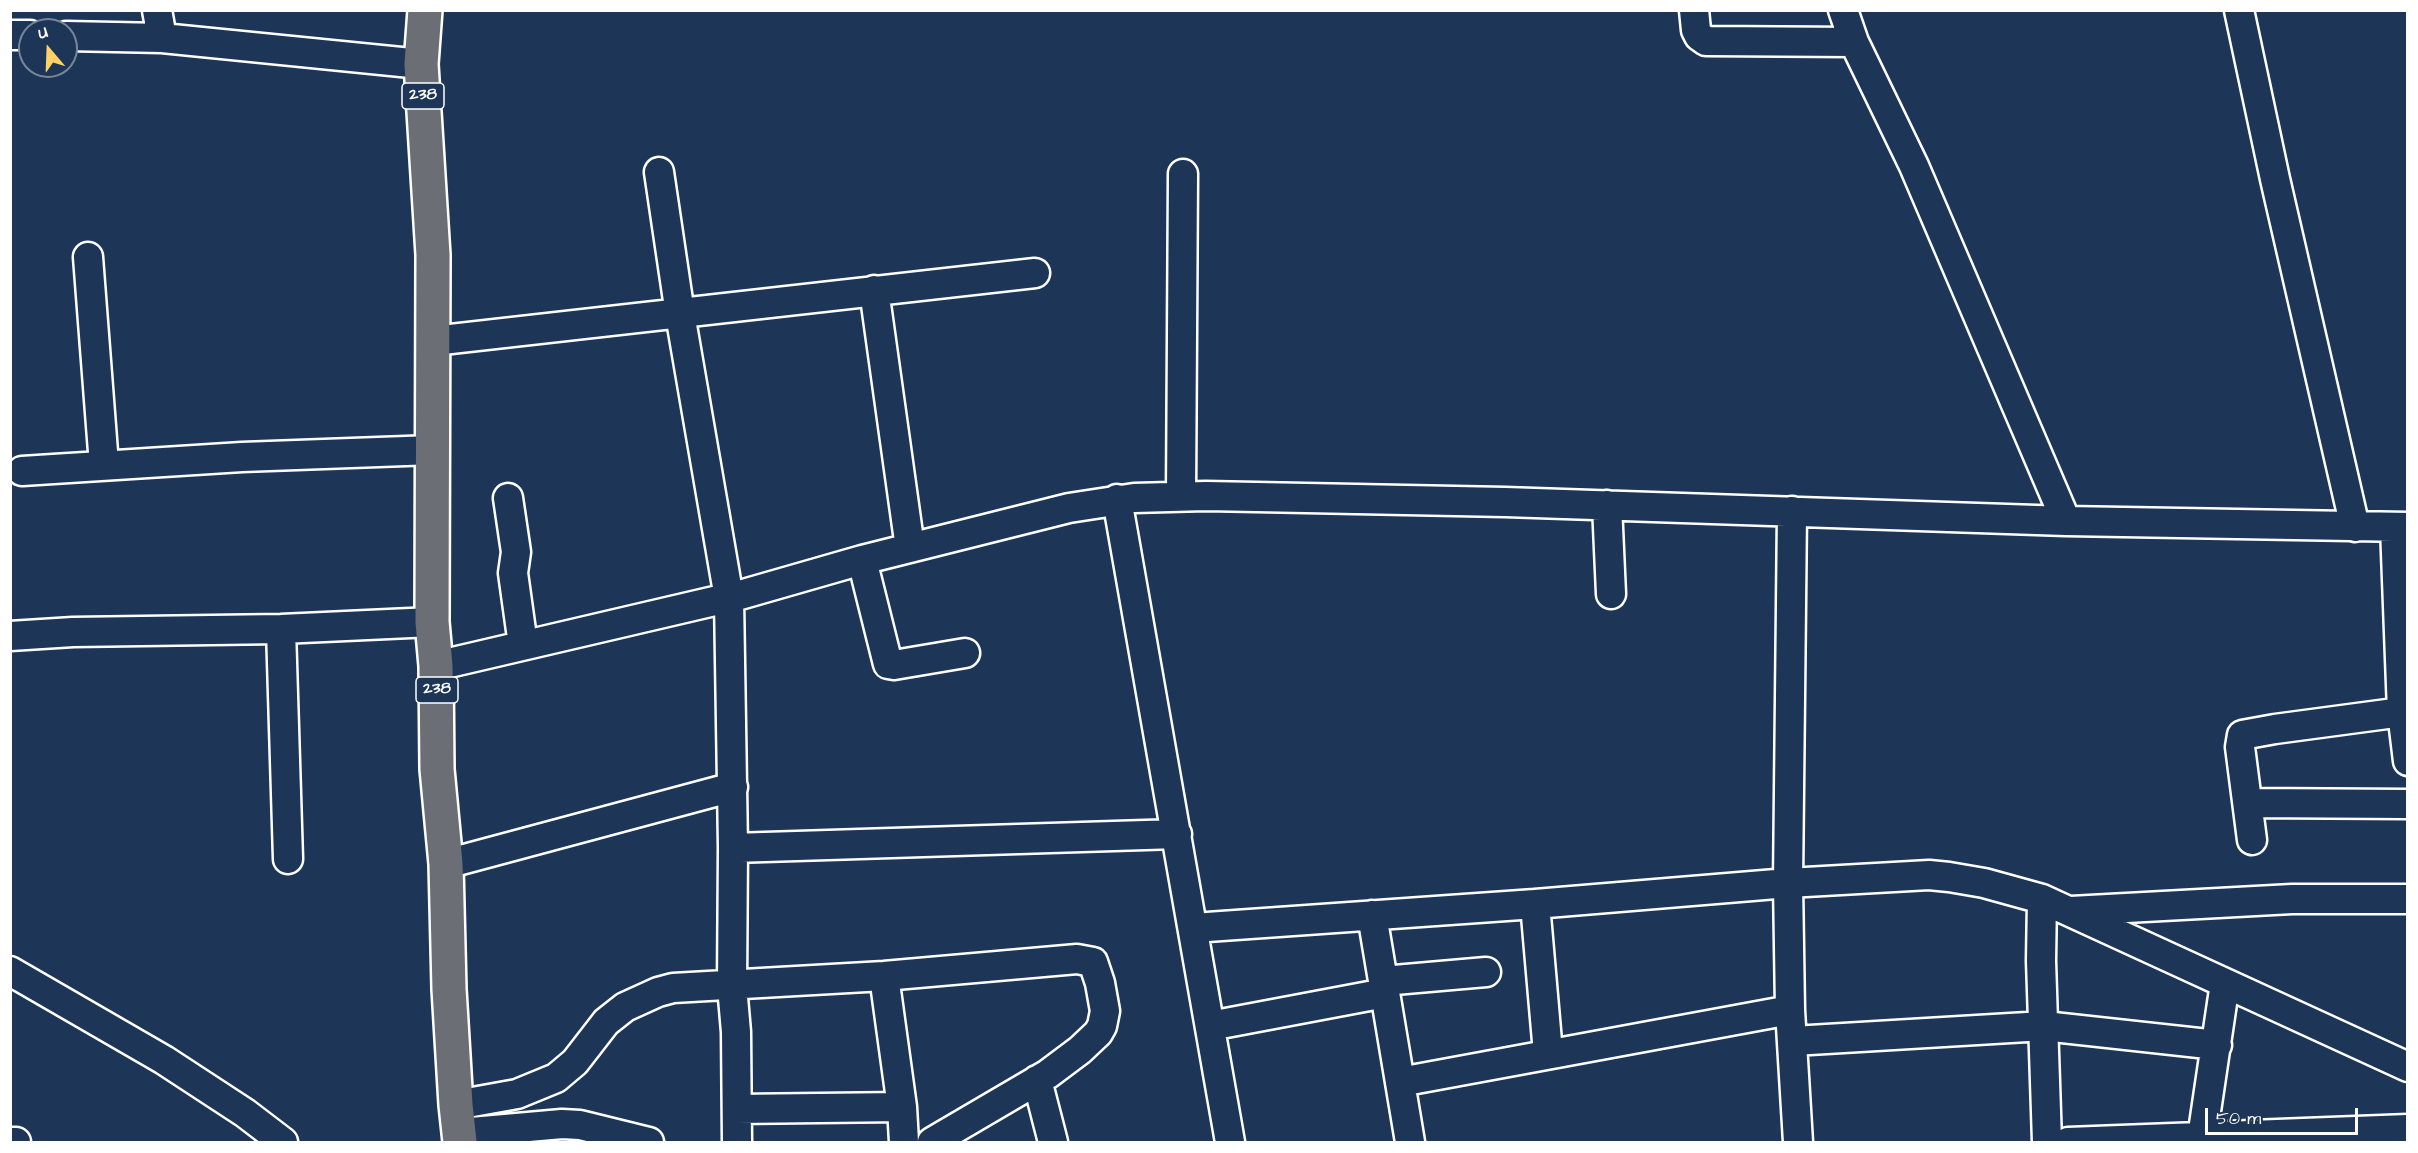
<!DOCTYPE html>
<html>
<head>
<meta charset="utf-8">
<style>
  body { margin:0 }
  #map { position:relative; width:2418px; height:1153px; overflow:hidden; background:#1d3557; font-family:"Architects Daughter",sans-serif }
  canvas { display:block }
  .frame { position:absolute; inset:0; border:12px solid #fff; pointer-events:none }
  .north { position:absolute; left:18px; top:18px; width:60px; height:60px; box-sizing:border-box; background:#1d3557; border:2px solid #77869a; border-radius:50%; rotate:341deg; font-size:16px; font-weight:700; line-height:24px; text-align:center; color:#fff }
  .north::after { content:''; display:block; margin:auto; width:21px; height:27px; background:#ffd166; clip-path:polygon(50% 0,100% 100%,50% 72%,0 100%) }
  .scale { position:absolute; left:2205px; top:1108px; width:153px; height:27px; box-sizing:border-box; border:3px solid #fff; border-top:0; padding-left:8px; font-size:18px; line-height:21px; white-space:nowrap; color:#fff; -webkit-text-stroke:4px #1d3557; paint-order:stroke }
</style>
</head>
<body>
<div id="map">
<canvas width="2418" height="1153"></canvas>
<div class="frame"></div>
<div class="north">U</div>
<div class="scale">50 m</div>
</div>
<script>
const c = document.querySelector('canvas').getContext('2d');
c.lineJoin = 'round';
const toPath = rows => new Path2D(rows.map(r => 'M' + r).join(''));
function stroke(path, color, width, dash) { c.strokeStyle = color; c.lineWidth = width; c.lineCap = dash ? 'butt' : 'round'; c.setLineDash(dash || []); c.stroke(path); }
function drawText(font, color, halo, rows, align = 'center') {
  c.font = font + ' "Architects Daughter",sans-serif'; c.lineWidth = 4.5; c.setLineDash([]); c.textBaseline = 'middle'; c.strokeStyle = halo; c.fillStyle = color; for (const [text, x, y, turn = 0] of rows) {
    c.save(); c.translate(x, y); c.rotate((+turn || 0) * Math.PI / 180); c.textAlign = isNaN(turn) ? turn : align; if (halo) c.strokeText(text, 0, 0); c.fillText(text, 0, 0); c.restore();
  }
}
const minor = toPath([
  [157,10,162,38],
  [1694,10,1696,30,1699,36,1706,41,1854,42],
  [1843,10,1854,42,1914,166,2066,521],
  [2239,10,2275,179,2355,527],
  [10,35,30,35],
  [66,36,162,38,421,64],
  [659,172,680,314,729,598,733,848,732,986,736,1032,737,1142],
  [88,257,104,465],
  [874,290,910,548],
  [433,341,1035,273],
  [22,471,242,457,433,450],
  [1181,496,1183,174],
  [508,498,516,552,513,573,523,645],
  [1117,499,1230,1142],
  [1607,505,1611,594],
  [1792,511,1788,883,1790,1010,1798,1142],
  [2395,527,2402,712,2408,761],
  [862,560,888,664,894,665,965,653],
  [281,629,288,859],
  [10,636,73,632,281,629,432,622],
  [436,666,740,595,862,560,1069,508,1134,498,1206,496,1505,502,2066,521,2408,527],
  [2249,803,2408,804],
  [2252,840,2240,747,2242,735,2275,729,2402,712],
  [733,848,1177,834],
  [446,864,733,787],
  [2042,899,2041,961,2047,1142],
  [1535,904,1548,1053],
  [2071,911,2292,899,2408,899],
  [1372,915,1410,1142],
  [1193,928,1535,904,1788,883,1929,875,1949,877,1984,883,2042,899,2408,1067],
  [10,971,164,1060,245,1113,283,1142],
  [884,976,902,1107],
  [1383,981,1486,972],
  [1210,1026,1385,993],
  [1793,1041,2044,1026,2217,1045],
  [1037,1080,1053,1142],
  [1400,1082,1790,1010],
  [456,1105,517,1094,556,1078,575,1062,606,1022,625,1007,658,992,673,988,884,976,1077,959,1093,962,1100,983,1105,1011,1102,1026,1098,1033,1080,1050,1048,1074,932,1142],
  [737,1109,902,1107,904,1142],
  [460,1133,562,1124,580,1125,649,1142],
  [2202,1138,2225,983],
  [10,1142,16,1142],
  [2068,1142,2408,1129]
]);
const major = toPath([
  [425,10,421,64,433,255,432,622,436,666,437,769,446,864,449,989,456,1105,460,1142]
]);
stroke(minor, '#fff', 33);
stroke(major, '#fff', 38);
stroke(minor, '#1d3557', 28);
stroke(major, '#6b6f75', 33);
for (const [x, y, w] of [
  [423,96,42],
  [437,690,42]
]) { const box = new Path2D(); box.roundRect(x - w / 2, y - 13, w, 26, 4.5); c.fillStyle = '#1d3557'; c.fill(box); stroke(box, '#fff', 1.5); }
drawText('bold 16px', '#fff', null, [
  ["238",423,96],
  ["238",437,690]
]);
</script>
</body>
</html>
